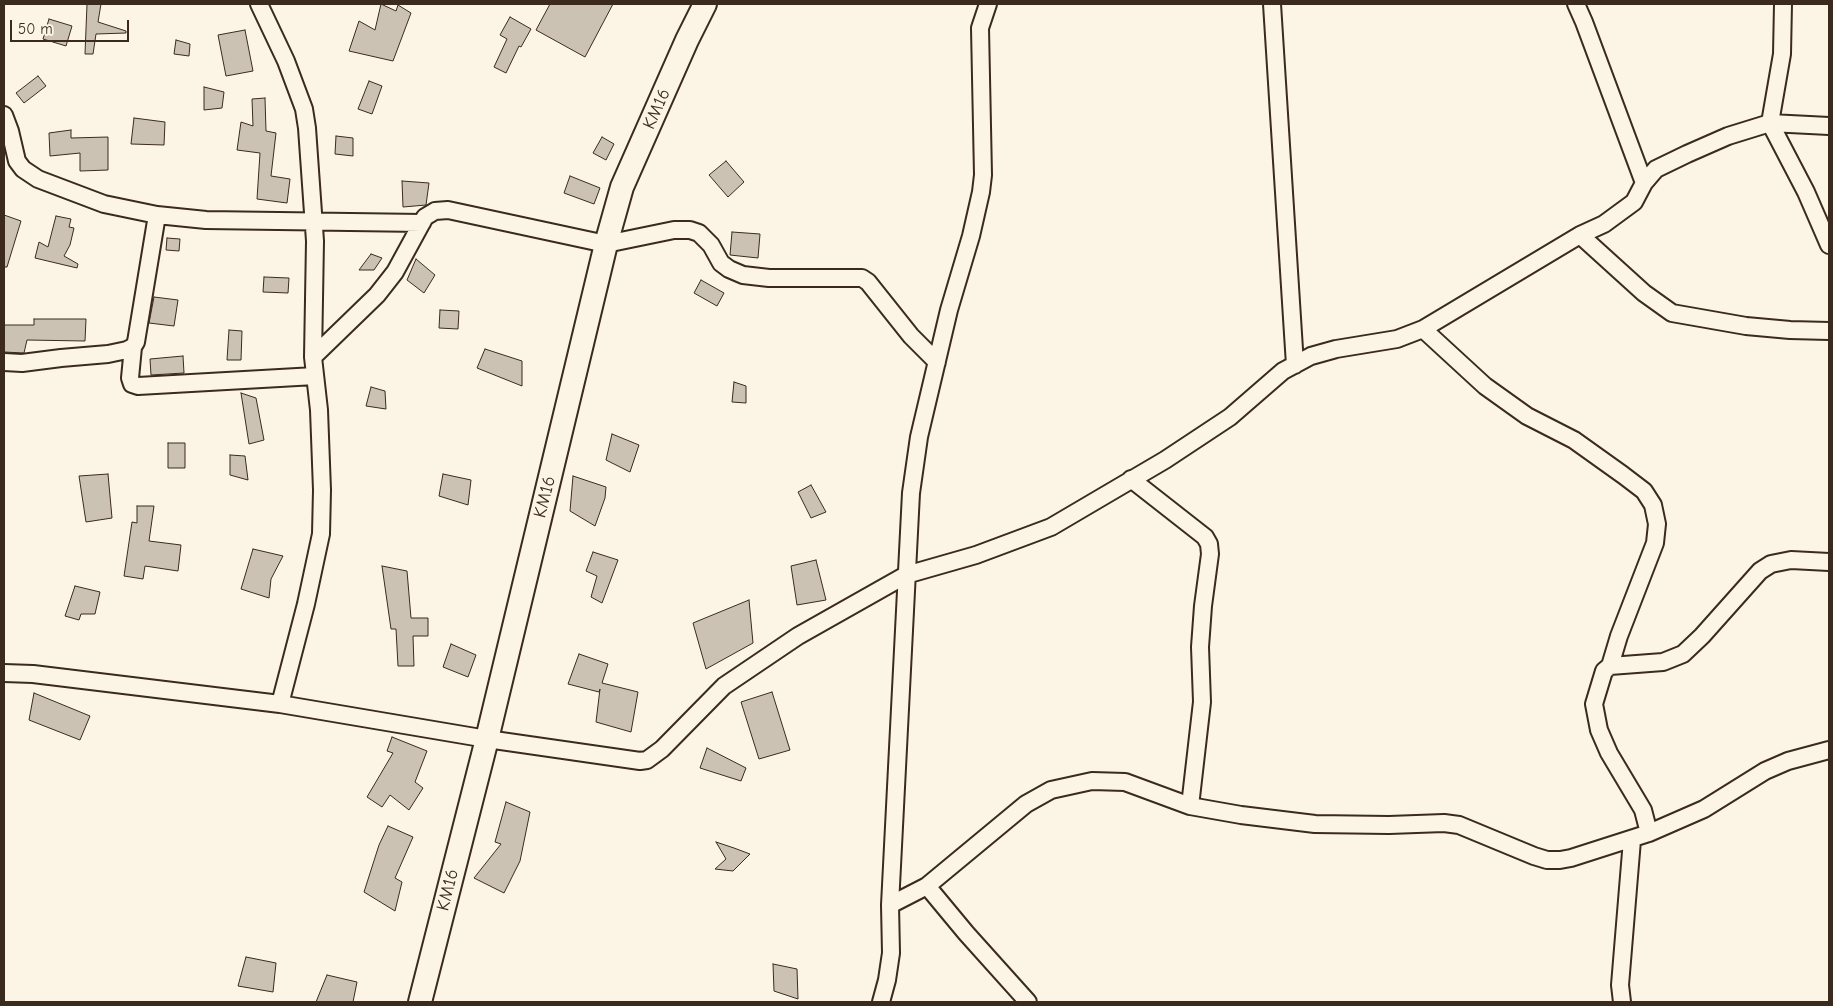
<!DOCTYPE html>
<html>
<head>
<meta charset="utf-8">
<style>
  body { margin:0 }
  #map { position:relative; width:1833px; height:1006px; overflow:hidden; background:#fcf5e5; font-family:"Comic Neue",sans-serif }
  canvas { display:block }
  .frame { position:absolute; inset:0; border:5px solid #3b2a1e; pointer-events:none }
  .scale { position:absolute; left:10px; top:20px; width:119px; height:22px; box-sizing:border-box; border:2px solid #3b2a1e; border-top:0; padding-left:6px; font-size:15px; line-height:18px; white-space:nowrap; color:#3b2a1e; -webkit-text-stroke:4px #fcf5e5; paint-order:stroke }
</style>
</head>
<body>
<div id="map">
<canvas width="1833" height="1006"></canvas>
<div class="frame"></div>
<div class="scale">50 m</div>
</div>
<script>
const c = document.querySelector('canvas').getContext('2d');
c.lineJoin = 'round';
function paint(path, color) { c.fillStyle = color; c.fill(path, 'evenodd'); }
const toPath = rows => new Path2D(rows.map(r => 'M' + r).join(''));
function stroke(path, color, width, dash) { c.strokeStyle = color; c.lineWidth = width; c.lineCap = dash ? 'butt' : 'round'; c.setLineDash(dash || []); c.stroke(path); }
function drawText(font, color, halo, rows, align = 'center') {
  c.font = font + ' "Comic Neue",sans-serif'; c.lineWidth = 4; c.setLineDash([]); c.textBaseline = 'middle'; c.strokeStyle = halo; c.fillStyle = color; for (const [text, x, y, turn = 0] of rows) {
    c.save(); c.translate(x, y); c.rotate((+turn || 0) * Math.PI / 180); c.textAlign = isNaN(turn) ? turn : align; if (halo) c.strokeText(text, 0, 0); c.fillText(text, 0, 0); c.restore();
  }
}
const building = toPath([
  [87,4,101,4,98,22,126,31,126,33,96,34,93,54,85,54,87,4],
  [381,4,396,11,398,5,411,13,393,61,349,51,359,21,375,30,381,4],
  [550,4,613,4,585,57,536,30,550,4],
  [510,17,531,29,521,47,519,46,506,73,494,67,507,39,500,35,510,17],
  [49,19,72,26,66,46,43,39,49,19],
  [245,30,253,71,226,76,218,35,245,30],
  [176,40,190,44,189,56,174,54,176,40],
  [38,76,46,86,24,103,16,93,38,76],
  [369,81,382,86,372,114,358,109,369,81],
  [204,87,224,92,222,108,204,110,204,87],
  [265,98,266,131,276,133,271,176,290,179,287,203,257,199,260,153,237,150,241,122,253,126,252,99,265,98],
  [134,118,165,122,164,145,131,144,134,118],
  [71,130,71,138,108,137,108,170,80,171,80,153,50,156,49,133,71,130],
  [336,136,353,138,353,156,335,154,336,136],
  [602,137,614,144,606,160,593,153,602,137],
  [726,161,744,182,728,197,709,175,726,161],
  [570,176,600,188,594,204,564,193,570,176],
  [402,181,429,183,426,205,403,207,402,181],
  [4,215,21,221,7,267,4,267,4,215],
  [56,216,71,219,69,227,74,228,70,245,64,256,78,264,77,268,35,258,39,242,48,247,56,216],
  [732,232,760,234,758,258,730,255,732,232],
  [167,238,180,239,179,251,166,250,167,238],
  [371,254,382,258,374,270,359,270,371,254],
  [416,259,435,275,424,293,407,280,416,259],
  [264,277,289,278,288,293,263,292,264,277],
  [701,280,724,293,717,306,694,293,701,280],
  [154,297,178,300,174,326,149,323,154,297],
  [440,310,459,311,458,329,439,328,440,310],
  [34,319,86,319,85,341,27,340,24,353,4,352,4,325,34,325,34,319],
  [229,330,242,331,241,360,227,360,229,330],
  [485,349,522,361,522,386,477,368,485,349],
  [183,356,184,373,151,375,150,359,183,356],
  [734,382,746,386,746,403,732,402,734,382],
  [371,387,385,391,386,409,366,406,371,387],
  [241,393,256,398,264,440,249,444,241,393],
  [612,434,639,445,630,472,606,460,612,434],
  [168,443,185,443,185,468,168,468,168,443],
  [230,455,245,456,248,480,230,475,230,455],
  [108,474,112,518,86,522,79,476,108,474],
  [443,474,471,480,468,505,439,496,443,474],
  [573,476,606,487,605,498,595,526,570,511,573,476],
  [811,485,826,512,811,518,798,492,811,485],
  [137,506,154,506,149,541,181,545,178,571,145,566,143,579,124,576,132,522,137,523,137,506],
  [253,549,283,556,271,579,269,598,241,589,253,549],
  [593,552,618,560,602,603,591,597,597,576,586,571,593,552],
  [816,560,826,600,797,605,791,566,816,560],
  [382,566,407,571,411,618,428,618,428,636,413,636,414,666,398,666,396,629,391,629,382,566],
  [75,586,100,592,95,614,81,614,79,620,65,616,75,586],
  [749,600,753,643,706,669,693,623,749,600],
  [451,644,476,655,468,677,443,667,451,644],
  [579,654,608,664,602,683,638,692,631,732,596,722,600,689,599,692,568,684,579,654],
  [772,692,790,750,759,759,741,702,772,692],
  [34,693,90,716,80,740,29,720,34,693],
  [392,737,427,751,415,782,423,788,409,810,390,795,382,807,367,797,393,753,387,751,392,737],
  [707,748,746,768,741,781,700,768,707,748],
  [506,802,530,812,520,861,504,893,474,878,501,844,495,842,506,802],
  [388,826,413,837,395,878,402,882,395,911,364,892,379,845,388,826],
  [716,842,734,848,750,854,733,871,715,869,726,859,716,842],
  [246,957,276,963,273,992,238,986,246,957],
  [773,964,797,969,798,999,774,991,773,964],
  [327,975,357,982,353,1002,316,1002,327,975]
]);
paint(building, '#ccc2b3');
stroke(building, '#3b2a1e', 1);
const street = toPath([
  [259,4,286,61,304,109,307,128,315,241,313,357,319,410,322,490,321,534,306,604,280,704],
  [1272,4,1295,365],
  [1576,4,1584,22,1644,183],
  [1783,4,1782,54,1770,123,1806,192,1829,245],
  [4,115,10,131,17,161,23,169,38,179,104,204,157,215,206,220,422,223],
  [1580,235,1644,293,1672,313,1746,326,1790,330,1829,331],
  [1423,329,1485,386,1527,416,1574,440,1623,475,1644,491,1653,505,1657,524,1655,543,1619,636,1610,666],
  [133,347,130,378,132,384,138,386,315,376],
  [313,357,377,295,395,272,425,217,435,211,448,210,606,244,674,230,690,230,699,233,711,245,721,263,729,269,743,275,769,278,862,278,868,282,911,336,937,362],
  [4,362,22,363,61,358,108,354,127,350,133,347,136,342,157,215],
  [1131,479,1205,537,1209,544,1210,554,1203,606,1200,647,1202,702,1190,806],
  [4,673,33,674,280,704,487,739,640,761,647,760,662,749,724,686,798,636,906,575,976,555,1051,527,1165,460,1230,417,1283,371,1311,356,1336,349,1397,339,1423,329,1580,235,1604,224,1634,202,1644,183,1656,169,1687,154,1728,136,1770,123,1829,126],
  [1649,833,1643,810,1609,753,1599,730,1594,704,1604,671,1610,666,1663,662,1683,654,1702,636,1760,571,1771,564,1791,560,1829,562],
  [927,886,966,933,1028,1002],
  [890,905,927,886,1026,804,1051,790,1092,781,1125,782,1190,806,1241,815,1315,824,1389,825,1444,823,1459,825,1534,856,1547,860,1560,860,1571,858,1649,833,1704,809,1765,771,1788,761,1829,750],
  [881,1002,887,980,891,953,890,905,911,493,919,437,949,310,971,236,981,192,983,175,980,28,988,4],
  [1622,1002,1620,985,1632,840]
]);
const secondary = toPath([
  [420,1002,487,739,606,244,622,187,687,40,705,4]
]);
stroke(street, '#3b2a1e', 20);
stroke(secondary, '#3b2a1e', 26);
stroke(street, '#fcf5e5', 16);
stroke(secondary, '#fcf5e5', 22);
drawText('18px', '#3b2a1e', '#fcf5e5', [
  ["KM16",657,109,-66],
  ["KM16",545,497,-76],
  ["KM16",448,890,-76]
]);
</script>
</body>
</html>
